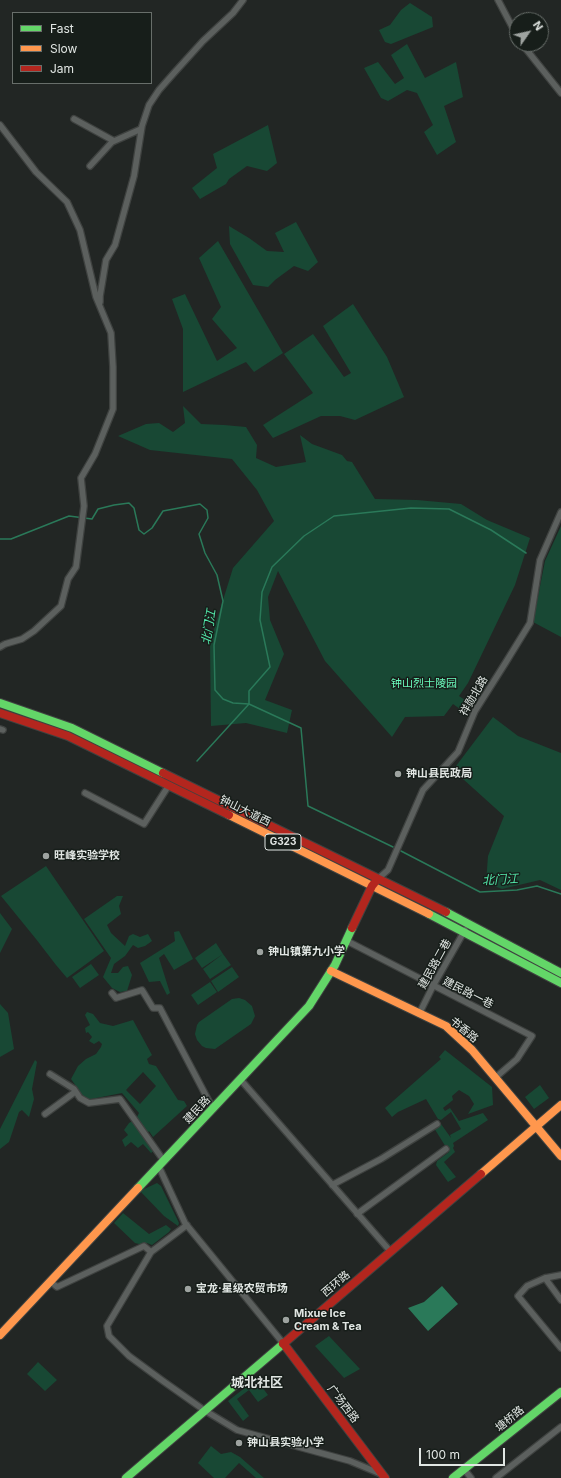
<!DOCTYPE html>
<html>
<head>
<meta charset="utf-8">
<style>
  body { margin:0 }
  #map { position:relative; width:561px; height:1478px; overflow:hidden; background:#222624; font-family:Inter,sans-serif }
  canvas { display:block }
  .legend { position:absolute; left:12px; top:12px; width:140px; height:72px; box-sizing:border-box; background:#171e1a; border:1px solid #686e6a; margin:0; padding:5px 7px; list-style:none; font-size:12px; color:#e1e6e3 }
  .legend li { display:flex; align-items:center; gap:8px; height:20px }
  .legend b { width:20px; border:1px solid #686e6a }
  .north { position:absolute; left:509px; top:12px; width:40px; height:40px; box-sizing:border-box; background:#171e1a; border:1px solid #686e6a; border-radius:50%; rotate:56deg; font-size:11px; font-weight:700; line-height:16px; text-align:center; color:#e1e6e3 }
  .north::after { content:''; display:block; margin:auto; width:14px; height:18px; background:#9ea3a0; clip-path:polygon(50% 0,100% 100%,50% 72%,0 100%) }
  .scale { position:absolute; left:419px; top:1448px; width:86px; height:18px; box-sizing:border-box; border:2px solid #e1e6e3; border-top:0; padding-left:5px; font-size:12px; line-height:14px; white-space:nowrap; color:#e1e6e3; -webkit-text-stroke:3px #171e1a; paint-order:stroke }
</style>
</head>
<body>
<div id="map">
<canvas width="561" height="1478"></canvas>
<ul class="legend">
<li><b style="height:5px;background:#63d668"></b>Fast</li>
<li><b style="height:5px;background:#ff974d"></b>Slow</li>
<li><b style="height:5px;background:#b3261e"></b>Jam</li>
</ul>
<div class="north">N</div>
<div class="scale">100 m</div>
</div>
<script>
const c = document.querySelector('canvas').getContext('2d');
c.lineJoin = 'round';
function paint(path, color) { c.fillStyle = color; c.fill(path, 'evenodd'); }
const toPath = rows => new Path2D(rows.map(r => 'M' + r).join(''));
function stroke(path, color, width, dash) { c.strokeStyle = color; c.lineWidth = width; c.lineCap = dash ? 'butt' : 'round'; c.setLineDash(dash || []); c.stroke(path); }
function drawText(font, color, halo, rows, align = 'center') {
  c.font = font + ' Inter,"Noto Sans SC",sans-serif'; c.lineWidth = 3; c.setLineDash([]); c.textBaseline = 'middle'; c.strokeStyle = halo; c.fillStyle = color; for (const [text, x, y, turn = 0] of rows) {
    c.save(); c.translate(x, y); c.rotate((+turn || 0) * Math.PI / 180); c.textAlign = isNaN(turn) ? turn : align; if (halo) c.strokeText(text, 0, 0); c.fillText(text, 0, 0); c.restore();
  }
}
paint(toPath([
  [410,3,432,17,433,27,391,44,385,42,379,30,390,25,401,10],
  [407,44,425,78,456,62,463,97,444,106,456,142,437,155,424,132,433,125,417,93,407,90,388,101,381,98,364,68,378,62,395,84,404,78,391,55],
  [268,125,277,163,267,171,247,166,229,179,226,184,200,199,192,188,217,168,213,154],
  [296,222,318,262,308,271,294,266,275,280,268,287,253,285,230,244,229,226,249,238,267,251,284,252,275,233],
  [218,241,283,353,254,372,246,362,183,392,183,329,172,299,185,294,217,361,237,348,212,319,221,307,199,258],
  [353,304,387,357,404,397,355,420,340,416,321,416,273,438,263,425,313,393,284,354,313,334,344,377,351,373,323,326],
  [183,406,201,424,224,425,246,427,257,445,256,458,276,467,306,462,300,435,312,444,342,455,347,461,352,462,375,499,417,500,461,504,487,520,530,538,515,585,468,683,459,696,465,700,460,709,453,704,444,716,405,717,392,737,325,661,278,571,268,597,270,620,284,654,265,700,292,710,287,733,246,723,211,726,210,642,233,568,274,521,257,490,232,459,150,450,118,436,146,424,159,423,173,432,185,423],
  [561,526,561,637,533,622,545,561],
  [493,717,518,736,561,753,561,890,540,880,502,889,486,883,488,856,504,816,453,770],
  [46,866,104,951,67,978,56,965,36,939,1,896],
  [117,896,123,896,119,906,121,914,107,925,111,933,125,946,129,936,133,934,140,937,148,934,152,941,145,946,138,948,133,945,125,956,114,964,111,973,118,973,123,967,128,966,132,975,127,991,120,992,112,988,103,977,111,958,84,919],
  [0,913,12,929,0,953],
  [179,931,193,959,174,970,164,954,159,958,170,993,167,995,160,981,149,982,140,963,175,941,174,932],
  [216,943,223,954,202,968,195,958],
  [223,954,231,965,210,979,203,969],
  [91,964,99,975,80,988,72,977],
  [232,967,239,977,218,992,211,981],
  [210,982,217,992,198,1005,191,995],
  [239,998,245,1000,252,1006,255,1016,251,1024,215,1049,206,1048,202,1046,197,1040,195,1034,197,1025,199,1022,232,999],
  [0,1004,8,1013,14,1049,0,1057],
  [87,1012,93,1014,100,1023,113,1026,133,1020,152,1055,147,1059,149,1064,156,1066,178,1100,184,1101,187,1106,153,1137,149,1131,144,1138,154,1151,151,1153,143,1144,138,1148,131,1142,125,1147,122,1140,128,1135,124,1130,129,1123,136,1119,139,1113,122,1093,86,1100,71,1079,78,1066,86,1059,96,1054,101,1047,102,1044,99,1041,94,1044,89,1041,92,1037,88,1032,86,1033,85,1028,90,1025,85,1015],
  [143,1072,156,1086,140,1104,126,1090],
  [445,1050,492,1087,493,1105,468,1114,474,1104,469,1096,459,1090,452,1096,453,1100,443,1108,445,1111,450,1108,459,1121,483,1113,488,1120,453,1143,454,1146,453,1148,455,1152,444,1162,456,1177,448,1182,436,1165,437,1161,449,1152,434,1128,441,1124,451,1138,450,1135,461,1129,451,1112,441,1120,438,1119,426,1099,398,1112,392,1117,385,1108,441,1059,439,1057],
  [35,1060,37,1062,32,1089,34,1099,29,1117,22,1110,19,1112,9,1142,0,1149,0,1129],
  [540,1085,549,1098,534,1109,525,1097],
  [157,1183,161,1186,179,1223,178,1226,164,1216,140,1191],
  [123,1213,149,1234,166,1225,171,1229,169,1232,152,1245,147,1243,143,1245,135,1243,114,1223],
  [329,1336,360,1369,344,1378,315,1346],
  [38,1362,57,1380,45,1391,27,1374],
  [256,1379,268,1395,258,1402,249,1390,237,1399,249,1416,243,1421,228,1401],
  [211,1446,221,1454,231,1452,240,1457,264,1478,256,1478,239,1463,225,1478,214,1478,198,1463]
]), '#184834');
paint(toPath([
  [442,1286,458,1304,428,1331,408,1308,424,1302]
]), '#2a7959');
stroke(toPath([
  [0,539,11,539,69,516,92,519,98,509,114,505,129,503,134,508,139,530,144,534,152,528,163,511,200,504,207,510,208,518,199,534,205,553,217,575,223,601,214,645,215,690,223,699,233,703,249,704,301,728,308,806,393,847],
  [197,761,249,704,249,691,270,667,260,620,262,592,272,567,304,536,334,516,411,508,449,509,491,530,526,553],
  [401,851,480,892,517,890,537,886,561,894]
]), '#2a7959', 1.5);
const street = toPath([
  [498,0,517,36],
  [522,44,561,93],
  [74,119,114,141],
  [0,125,36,172,67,202,80,230,96,297,111,333,113,367,113,409,95,454,81,478,84,506,76,567,68,579,61,606,34,631,22,639,5,644,0,647],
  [90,166,112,142,141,129],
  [100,302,100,296,106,260,115,245,134,176,142,126,149,105,159,90,174,73,203,41,233,13,243,0],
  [0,729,3,730],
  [85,793,144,824,169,785],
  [379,878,388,870,423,790,458,752,475,711,506,662,530,623,540,560,561,512],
  [347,941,532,1036,517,1059,495,1078],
  [112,993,116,998,142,990,153,1008,160,1008,213,1109],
  [419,1014,433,986,465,930],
  [50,1074,74,1089,80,1098,89,1103,120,1099,164,1161],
  [240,1079,391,1252],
  [45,1114,75,1092],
  [159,1167,185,1223,283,1343],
  [332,1185,381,1159,437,1124],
  [357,1214,446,1149],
  [187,1225,151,1252,107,1326,109,1336,129,1356,163,1381,204,1410,237,1430,350,1461,381,1474],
  [561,1275,545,1278,527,1286,518,1296,561,1348],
  [545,1278,561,1300],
  [50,1281,57,1287,144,1246,151,1252],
  [464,1469,471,1478],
  [496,1478,561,1427]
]);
const fast = toPath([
  [0,703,72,728,163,773],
  [446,912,561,973],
  [429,914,561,983],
  [138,1188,309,1006,335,965,352,928],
  [126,1478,283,1344],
  [453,1478,561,1392]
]);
const slow = toPath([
  [229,815,429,914],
  [331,971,446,1026,472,1050,561,1156],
  [481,1174,561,1105],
  [0,1335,138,1188]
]);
const jam = toPath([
  [0,713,68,736,229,815],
  [163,773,446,912],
  [352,928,372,886,376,881],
  [283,1343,385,1478],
  [283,1344,481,1174]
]);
stroke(street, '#3f4240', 8);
stroke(fast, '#3f4240', 10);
stroke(slow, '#3f4240', 10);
stroke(jam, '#3f4240', 10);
stroke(street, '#5c605e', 5.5);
stroke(fast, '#63d668', 8);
stroke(slow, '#ff974d', 8);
stroke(jam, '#b3261e', 8);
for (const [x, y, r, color] of [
  [398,774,4,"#9ea3a0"],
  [46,856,4,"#9ea3a0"],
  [260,952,4,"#9ea3a0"],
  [188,1289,4,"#9ea3a0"],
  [286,1320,4,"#9ea3a0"],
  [239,1443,4,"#9ea3a0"]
]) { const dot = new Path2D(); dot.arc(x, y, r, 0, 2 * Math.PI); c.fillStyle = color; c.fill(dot); stroke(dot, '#171e1a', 1.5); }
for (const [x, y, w] of [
  [283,842,36]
]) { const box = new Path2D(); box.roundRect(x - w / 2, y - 8, w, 16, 3); c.fillStyle = '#171e1a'; c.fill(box); stroke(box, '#e1e6e3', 1); }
drawText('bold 10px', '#e1e6e3', null, [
  ["G323",283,842]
]);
drawText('11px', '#6bfdbe', '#171e1a', [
  ["钟山烈士陵园",424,684]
]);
drawText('11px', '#e1e6e3', '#171e1a', [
  ["祥勋北路",474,696,-60],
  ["钟山大道西",245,811,26],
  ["建民路二巷",435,964,-61],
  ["建民路一巷",468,993,27],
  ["书香路",464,1030,40],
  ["建民路",197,1110,-47],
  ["西环路",336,1284,-40],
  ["广场西路",343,1404,53],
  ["塘桥路",510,1419,-39]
]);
drawText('bold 11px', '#e1e6e3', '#171e1a', [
  ["钟山县民政局",406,774],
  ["旺峰实验学校",54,856],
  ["钟山镇第九小学",268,952],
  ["宝龙·星级农贸市场",196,1289],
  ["Mixue Ice",294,1314],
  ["Cream & Tea",294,1327],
  ["钟山县实验小学",247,1443]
], 'left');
drawText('italic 12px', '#53e9ab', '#171e1a', [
  ["北门江",209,627,-81],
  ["北门江",500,880,-3]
]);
drawText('bold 13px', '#e1e6e3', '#171e1a', [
  ["城北社区",257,1383]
]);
</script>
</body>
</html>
